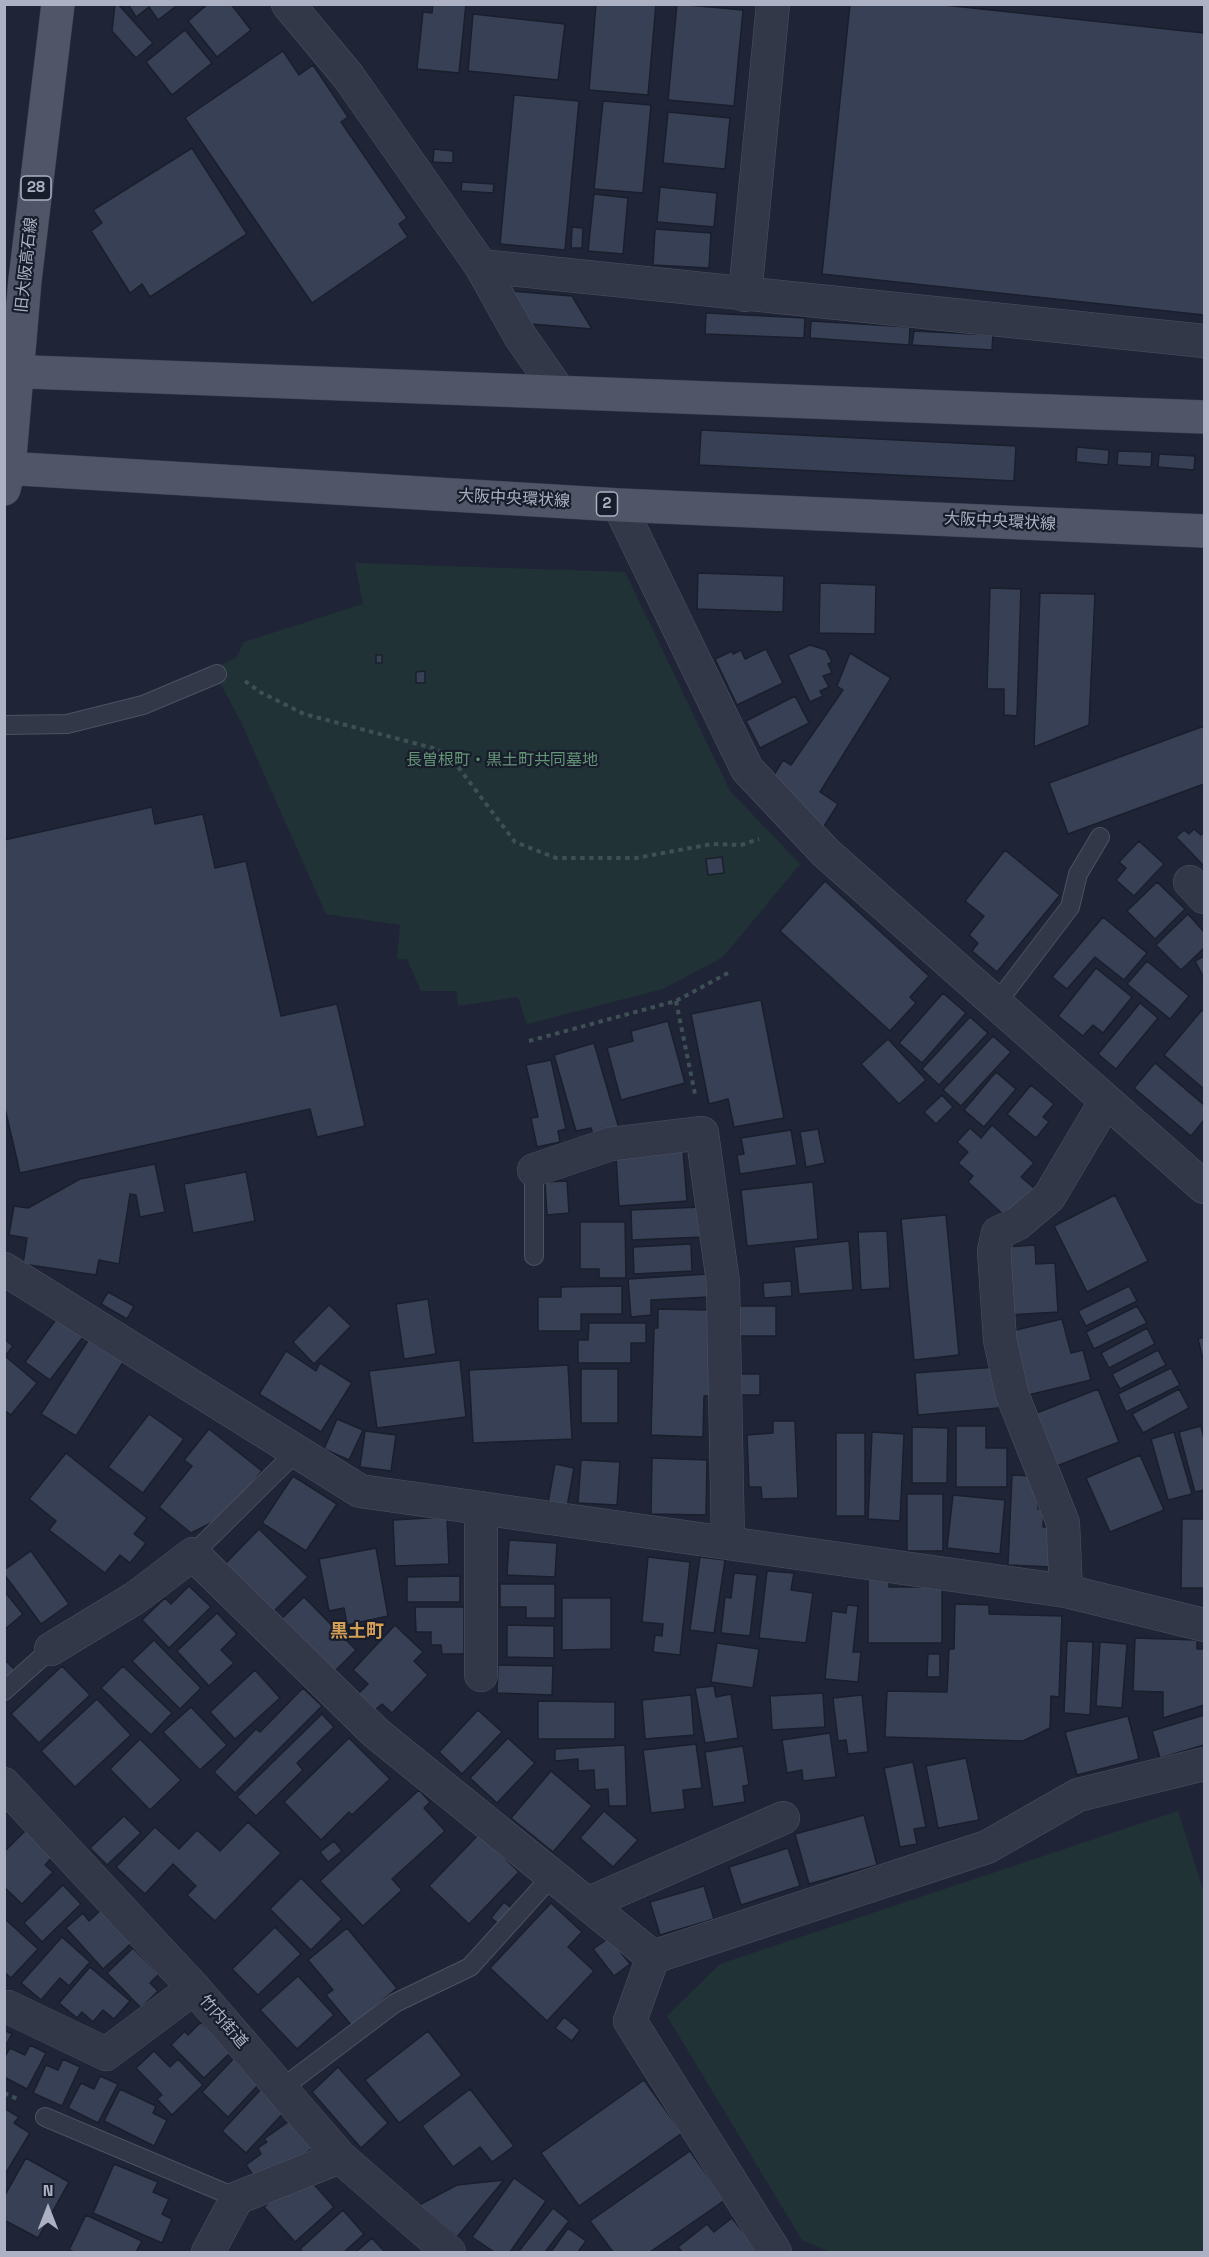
<!DOCTYPE html>
<html>
<head>
<meta charset="utf-8">
<style>
  body { margin:0 }
  #map { position:relative; width:1209px; height:2257px; overflow:hidden; background:#1f2536; font-family:"Space Grotesk",sans-serif }
  canvas { display:block }
  .frame { position:absolute; inset:0; border:6px solid #acb2c4; pointer-events:none }
  .north { position:absolute; left:18px; top:2179px; width:60px; height:60px; -webkit-text-stroke:4px #181d2b; paint-order:stroke; rotate:0deg; font-size:16px; font-weight:700; line-height:24px; text-align:center; color:#acb2c4 }
  .north::after { content:''; display:block; margin:auto; width:21px; height:27px; background:#acb2c4; clip-path:polygon(50% 0,100% 100%,50% 72%,0 100%) }
</style>
</head>
<body>
<div id="map">
<canvas width="1209" height="2257"></canvas>
<div class="frame"></div>
<div class="north">N</div>
</div>
<script>
const c = document.querySelector('canvas').getContext('2d');
c.lineJoin = 'round';
function paint(path, color) { c.fillStyle = color; c.fill(path, 'evenodd'); }
const toPath = rows => new Path2D(rows.map(r => 'M' + r).join(''));
function stroke(path, color, width, dash) { c.strokeStyle = color; c.lineWidth = width; c.lineCap = dash ? 'butt' : 'round'; c.setLineDash(dash || []); c.stroke(path); }
function drawText(font, color, halo, rows, align = 'center') {
  c.font = font + ' "Space Grotesk","Noto Sans JP",sans-serif'; c.lineWidth = 4.5; c.setLineDash([]); c.textBaseline = 'middle'; c.strokeStyle = halo; c.fillStyle = color; for (const [text, x, y, turn = 0] of rows) {
    c.save(); c.translate(x, y); c.rotate((+turn || 0) * Math.PI / 180); c.textAlign = isNaN(turn) ? turn : align; if (halo) c.strokeText(text, 0, 0); c.fillText(text, 0, 0); c.restore();
  }
}
paint(toPath([
  [355,563,625,572,730,791,800,864,723,957,663,989,527,1024,518,997,458,1006,457,991,421,991,407,959,397,959,400,925,326,914,241,722,213,669,236,658,244,642,363,604],
  [1178,1811,1204,1893,1204,2252,830,2252,802,2240,667,2016,720,1964]
]), '#213237');
const building = toPath([
  [115,4,118,4,153,43,136,58,112,31,115,4],
  [128,4,179,4,158,20,149,7,136,17,128,4],
  [208,4,231,4,251,30,217,57,188,21,208,4],
  [433,4,466,4,459,73,417,69,423,12,432,13,433,4],
  [596,4,656,4,648,95,589,90,596,4],
  [677,4,743,10,734,106,668,100,677,4],
  [850,4,935,4,1204,33,1204,315,822,274,850,4],
  [473,14,565,24,558,80,468,71,473,14],
  [185,30,212,63,172,95,146,62,185,30],
  [283,51,299,75,313,65,348,117,341,122,407,218,399,224,408,237,312,303,185,118,283,51],
  [514,95,579,101,565,250,500,244,514,95],
  [603,101,651,105,643,193,594,189,603,101],
  [668,112,730,118,725,169,663,163,668,112],
  [192,148,247,234,150,297,142,284,130,293,91,231,102,223,93,210,192,148],
  [434,149,453,151,453,163,433,162,434,149],
  [462,182,494,184,493,193,461,191,462,182],
  [660,187,717,193,714,227,657,222,660,187],
  [594,194,628,198,623,254,588,251,594,194],
  [572,227,583,228,582,248,571,248,572,227],
  [655,229,711,233,709,268,653,265,655,229],
  [510,291,572,296,592,329,531,324,510,291],
  [706,313,805,318,804,338,705,334,706,313],
  [811,321,910,327,909,345,810,338,811,321],
  [914,331,993,335,992,350,912,345,914,331],
  [701,430,1016,446,1014,481,699,465,701,430],
  [1077,447,1109,450,1108,465,1076,462,1077,447],
  [1118,451,1152,452,1151,467,1117,465,1118,451],
  [1159,454,1195,456,1194,470,1158,467,1159,454],
  [698,573,784,576,783,612,697,609,698,573],
  [820,583,876,585,875,634,819,633,820,583],
  [990,588,1021,589,1017,716,1004,715,1004,689,987,689,990,588],
  [1040,593,1095,594,1089,725,1034,747,1040,593],
  [810,645,826,650,832,662,828,664,832,673,823,676,829,687,820,691,823,696,810,702,788,655,810,645],
  [766,649,783,683,737,705,715,659,732,651,733,654,741,650,745,659,766,649],
  [850,653,891,678,820,792,838,804,821,831,774,775,783,760,791,765,843,690,837,686,850,653],
  [376,655,382,655,382,663,376,663,376,655],
  [425,671,425,683,416,683,416,672,425,671],
  [795,696,809,723,760,748,746,721,795,696],
  [1204,726,1204,784,1068,834,1049,783,1204,726],
  [152,807,155,824,203,814,215,868,246,861,281,1016,337,1004,365,1126,317,1137,310,1109,20,1173,4,1104,4,840,152,807],
  [1194,829,1201,835,1204,832,1204,866,1176,837,1184,830,1189,834,1194,829],
  [1139,841,1164,864,1134,896,1116,880,1126,868,1119,862,1139,841],
  [1005,850,1060,895,997,972,972,951,978,943,969,935,984,916,965,901,1005,850],
  [722,857,724,873,708,875,706,859,722,857],
  [825,881,929,976,910,997,916,1003,890,1031,780,931,825,881],
  [1157,882,1185,909,1155,939,1127,911,1157,882],
  [1188,914,1204,932,1204,948,1181,970,1156,945,1188,914],
  [1103,917,1147,953,1124,980,1095,957,1067,989,1052,977,1103,917],
  [1204,956,1204,978,1195,961,1204,956],
  [1147,961,1189,996,1170,1019,1127,984,1147,961],
  [1096,968,1132,997,1103,1033,1093,1025,1083,1036,1058,1016,1096,968],
  [943,993,966,1013,922,1063,899,1043,943,993],
  [761,1000,784,1118,734,1127,728,1099,709,1104,691,1014,761,1000],
  [1140,1003,1158,1018,1116,1069,1098,1054,1140,1003],
  [1202,1010,1204,1012,1204,1089,1164,1055,1202,1010],
  [970,1017,988,1033,939,1085,922,1069,970,1017],
  [668,1021,685,1083,621,1100,607,1048,633,1041,631,1031,668,1021],
  [993,1036,1011,1052,961,1106,943,1090,993,1036],
  [888,1039,926,1080,899,1104,861,1064,888,1039],
  [594,1043,620,1132,594,1139,591,1128,576,1131,554,1055,594,1043],
  [551,1060,566,1129,558,1131,560,1142,537,1147,531,1118,538,1117,526,1065,551,1060],
  [1155,1063,1204,1105,1204,1120,1191,1136,1134,1088,1155,1063],
  [996,1072,1016,1089,984,1127,964,1110,996,1072],
  [1031,1085,1054,1104,1043,1117,1049,1122,1036,1138,1007,1114,1031,1085],
  [942,1095,953,1107,936,1124,924,1112,942,1095],
  [992,1125,1034,1163,1021,1177,1034,1188,1007,1218,968,1182,973,1176,958,1163,968,1152,957,1142,970,1128,981,1138,992,1125],
  [818,1129,825,1163,806,1167,800,1132,818,1129],
  [791,1130,797,1165,740,1174,737,1155,744,1154,741,1138,791,1130],
  [683,1150,687,1201,619,1206,616,1155,683,1150],
  [155,1164,165,1212,140,1217,136,1195,130,1194,119,1264,99,1260,96,1275,23,1264,27,1238,9,1235,14,1206,28,1208,80,1179,155,1164],
  [246,1172,255,1221,193,1233,184,1184,246,1172],
  [567,1181,569,1213,547,1215,545,1182,567,1181],
  [813,1182,818,1239,747,1246,741,1190,813,1182],
  [1115,1195,1148,1261,1087,1292,1054,1226,1115,1195],
  [701,1207,702,1237,632,1240,631,1210,701,1207],
  [946,1215,959,1355,914,1360,901,1219,946,1215],
  [580,1222,625,1222,626,1278,599,1278,599,1269,580,1269,580,1222],
  [887,1231,890,1288,861,1290,858,1232,887,1231],
  [849,1241,853,1290,799,1294,794,1247,849,1241],
  [691,1244,692,1271,634,1274,633,1247,691,1244],
  [1035,1245,1036,1264,1055,1263,1058,1312,1008,1315,1005,1247,1035,1245],
  [708,1274,709,1297,651,1300,651,1315,631,1317,628,1279,708,1274],
  [791,1281,792,1296,764,1298,763,1283,791,1281],
  [622,1286,622,1314,581,1314,581,1331,538,1331,538,1297,561,1297,561,1287,622,1286],
  [1129,1286,1137,1301,1086,1326,1078,1311,1129,1286],
  [108,1292,134,1306,127,1319,101,1304,108,1292],
  [428,1299,436,1354,404,1359,396,1304,428,1299],
  [329,1305,351,1326,314,1364,293,1342,329,1305],
  [737,1306,776,1306,776,1336,737,1336,737,1306],
  [1137,1306,1147,1323,1094,1349,1086,1332,1137,1306],
  [658,1309,712,1310,710,1396,704,1396,703,1437,651,1435,654,1328,658,1328,658,1309],
  [57,1318,83,1337,50,1380,25,1362,57,1318],
  [1062,1319,1071,1353,1083,1350,1091,1380,1028,1395,1012,1331,1062,1319],
  [589,1323,646,1323,646,1343,631,1343,631,1363,578,1363,578,1340,588,1340,589,1323],
  [1147,1328,1155,1344,1109,1368,1101,1353,1147,1328],
  [1204,1337,1204,1363,1198,1339,1204,1337],
  [4,1339,13,1346,5,1356,37,1383,11,1415,4,1410,4,1339],
  [89,1339,124,1361,76,1436,41,1414,89,1339],
  [1158,1350,1166,1365,1120,1389,1112,1374,1158,1350],
  [286,1351,316,1371,320,1363,352,1383,321,1432,259,1394,286,1351],
  [460,1360,466,1417,377,1428,369,1371,460,1360],
  [568,1365,572,1439,473,1443,469,1370,568,1365],
  [996,1367,999,1408,918,1415,915,1373,996,1367],
  [1171,1368,1180,1385,1126,1412,1118,1394,1171,1368],
  [581,1369,618,1369,618,1423,581,1423,581,1369],
  [733,1374,760,1374,760,1395,733,1395,733,1374],
  [1098,1389,1119,1442,1054,1467,1034,1414,1098,1389],
  [1179,1389,1189,1408,1143,1433,1132,1414,1179,1389],
  [149,1414,184,1439,143,1493,108,1467,149,1414],
  [337,1419,363,1430,349,1460,324,1449,337,1419],
  [773,1421,795,1421,798,1498,762,1499,761,1487,749,1487,747,1435,773,1433,773,1421],
  [956,1426,986,1426,986,1448,1007,1448,1007,1487,956,1487,956,1426],
  [1201,1426,1204,1439,1204,1490,1195,1492,1179,1432,1201,1426],
  [912,1427,948,1428,947,1483,912,1483,912,1427],
  [209,1429,262,1471,225,1516,191,1533,159,1507,192,1466,184,1460,209,1429],
  [365,1431,396,1435,391,1471,360,1467,365,1431],
  [872,1432,904,1434,900,1521,868,1519,872,1432],
  [1174,1432,1192,1494,1168,1500,1151,1439,1174,1432],
  [836,1433,865,1433,865,1516,836,1516,836,1433],
  [66,1453,147,1518,134,1534,146,1543,130,1563,120,1555,105,1573,49,1530,56,1521,29,1499,66,1453],
  [1140,1455,1164,1510,1110,1532,1086,1478,1140,1455],
  [652,1458,707,1460,706,1515,651,1514,652,1458],
  [581,1460,620,1462,617,1505,578,1503,581,1460],
  [555,1464,574,1468,567,1507,548,1503,555,1464],
  [1012,1475,1033,1476,1038,1491,1038,1509,1044,1509,1043,1527,1053,1527,1052,1567,1008,1565,1012,1475],
  [293,1476,337,1504,306,1551,262,1523,293,1476],
  [907,1494,943,1494,943,1551,907,1551,907,1494],
  [953,1495,1005,1500,1000,1554,947,1548,953,1495],
  [447,1517,449,1564,395,1566,393,1520,447,1517],
  [1182,1519,1204,1519,1204,1588,1181,1588,1182,1519],
  [259,1529,308,1577,274,1611,225,1564,259,1529],
  [509,1540,557,1543,555,1577,507,1575,509,1540],
  [376,1548,388,1616,347,1625,344,1608,329,1611,319,1559,376,1548],
  [31,1551,69,1604,41,1624,4,1574,4,1570,31,1551],
  [648,1557,690,1562,680,1655,653,1652,655,1635,662,1636,663,1624,642,1622,648,1557],
  [700,1557,725,1560,714,1633,690,1630,700,1557],
  [767,1571,794,1573,791,1590,813,1593,806,1643,759,1638,767,1571],
  [734,1573,757,1575,750,1636,721,1633,725,1597,731,1598,734,1573],
  [460,1576,460,1602,407,1602,407,1577,460,1576],
  [868,1579,889,1579,889,1587,942,1587,942,1643,868,1643,868,1579],
  [500,1584,555,1584,555,1618,526,1618,526,1607,500,1607,500,1584],
  [189,1586,211,1607,169,1648,142,1620,165,1598,171,1604,189,1586],
  [4,1591,23,1614,4,1630,4,1591],
  [304,1597,356,1650,330,1676,277,1623,304,1597],
  [562,1598,611,1598,611,1649,562,1650,562,1598],
  [955,1604,989,1605,989,1614,1062,1616,1059,1697,1051,1696,1050,1728,1023,1741,885,1737,887,1691,947,1692,949,1649,954,1649,955,1604],
  [847,1605,858,1606,853,1652,861,1652,858,1682,825,1679,832,1611,846,1613,847,1605],
  [415,1607,464,1607,464,1654,442,1654,441,1645,431,1645,431,1632,416,1632,415,1607],
  [217,1613,237,1634,221,1650,234,1663,209,1686,177,1651,217,1613],
  [395,1625,423,1652,414,1661,428,1675,392,1713,382,1704,374,1711,357,1695,368,1684,353,1670,395,1625],
  [507,1625,554,1626,554,1658,507,1657,507,1625],
  [1135,1638,1197,1640,1197,1649,1204,1649,1204,1705,1163,1718,1163,1692,1133,1691,1135,1638],
  [154,1640,201,1688,180,1709,132,1661,154,1640],
  [1067,1641,1093,1642,1090,1715,1064,1713,1067,1641],
  [1100,1642,1127,1644,1122,1708,1096,1706,1100,1642],
  [717,1643,759,1649,753,1688,711,1682,717,1643],
  [928,1654,940,1654,940,1677,927,1677,928,1654],
  [4,1659,15,1670,4,1680,4,1659],
  [498,1665,553,1666,552,1695,497,1693,498,1665],
  [62,1666,90,1695,39,1743,11,1714,62,1666],
  [123,1666,172,1713,151,1735,101,1688,123,1666],
  [255,1670,280,1698,235,1739,210,1712,255,1670],
  [714,1686,716,1697,731,1694,738,1738,705,1743,695,1688,714,1686],
  [303,1688,322,1706,235,1793,214,1772,256,1729,260,1732,303,1688],
  [823,1693,825,1727,772,1730,770,1696,823,1693],
  [691,1695,694,1735,645,1739,642,1700,691,1695],
  [862,1695,868,1752,848,1754,846,1740,838,1741,833,1698,862,1695],
  [97,1699,131,1735,75,1787,41,1751,97,1699],
  [538,1701,615,1702,615,1739,538,1739,538,1701],
  [191,1707,227,1745,200,1770,163,1732,191,1707],
  [478,1710,502,1732,462,1774,439,1752,478,1710],
  [322,1714,334,1727,297,1763,303,1770,256,1816,237,1797,322,1714],
  [1204,1715,1204,1745,1160,1758,1152,1731,1204,1715],
  [1128,1716,1139,1759,1077,1775,1065,1732,1128,1716],
  [830,1733,836,1777,803,1781,802,1770,787,1773,782,1740,830,1733],
  [349,1738,390,1779,352,1815,349,1812,321,1840,284,1802,349,1738],
  [508,1738,535,1763,497,1803,470,1778,508,1738],
  [140,1739,181,1780,150,1810,110,1769,140,1739],
  [696,1744,702,1788,683,1790,685,1809,651,1813,643,1750,696,1744],
  [625,1745,627,1806,609,1806,608,1789,595,1790,594,1770,578,1771,578,1759,555,1761,555,1749,625,1745],
  [743,1746,749,1785,743,1786,745,1802,713,1807,705,1752,743,1746],
  [966,1758,979,1820,938,1828,926,1766,966,1758],
  [913,1762,926,1827,914,1829,917,1844,900,1847,884,1768,913,1762],
  [551,1771,592,1806,553,1852,511,1818,551,1771],
  [419,1790,430,1802,424,1808,445,1831,392,1879,402,1890,363,1926,320,1881,419,1790],
  [604,1811,638,1840,613,1867,580,1838,604,1811],
  [864,1815,877,1865,809,1884,795,1834,864,1815],
  [124,1816,141,1833,107,1865,90,1848,124,1816],
  [248,1822,281,1853,215,1921,187,1895,196,1886,173,1864,145,1894,116,1867,155,1827,179,1849,197,1830,220,1851,248,1822],
  [28,1828,55,1854,45,1865,53,1872,22,1904,4,1887,4,1852,28,1828],
  [479,1834,519,1872,469,1924,429,1886,479,1834],
  [334,1841,342,1851,328,1862,320,1852,334,1841],
  [788,1848,800,1886,741,1905,729,1867,788,1848],
  [301,1878,342,1919,311,1950,270,1909,301,1878],
  [63,1885,81,1904,42,1942,24,1923,63,1885],
  [704,1886,714,1919,660,1935,650,1902,704,1886],
  [504,1902,515,1911,502,1926,491,1918,504,1902],
  [551,1903,582,1932,568,1947,594,1971,547,2021,490,1968,551,1903],
  [104,1907,135,1940,103,1969,66,1928,83,1913,89,1921,104,1907],
  [4,1918,38,1949,11,1978,4,1972,4,1918],
  [275,1927,301,1954,258,1995,232,1969,275,1927],
  [347,1928,397,1988,352,2026,326,1995,333,1990,308,1960,347,1928],
  [62,1937,90,1962,69,1986,60,1978,41,2000,21,1983,62,1937],
  [609,1938,630,1964,614,1976,593,1949,609,1938],
  [133,1948,159,1974,150,1983,158,1991,141,2008,107,1973,133,1948],
  [90,1967,130,2001,114,2019,103,2010,93,2022,82,2012,77,2018,59,2003,90,1967],
  [298,1976,334,2015,297,2049,260,2010,298,1976],
  [564,2017,580,2030,572,2041,555,2028,564,2017],
  [201,2022,231,2052,204,2078,171,2045,185,2031,188,2035,201,2022],
  [4,2030,12,2034,4,2048,4,2030],
  [428,2031,462,2075,399,2123,365,2080,428,2031],
  [30,2045,46,2053,27,2089,4,2077,4,2058,10,2048,25,2055,30,2045],
  [154,2051,170,2067,178,2059,203,2085,172,2115,157,2099,162,2095,136,2068,154,2051],
  [235,2057,261,2082,228,2117,202,2092,235,2057],
  [63,2059,80,2067,62,2106,33,2093,46,2065,58,2070,63,2059],
  [338,2067,388,2123,361,2148,312,2092,338,2067],
  [100,2076,118,2084,98,2123,68,2108,81,2083,94,2089,100,2076],
  [644,2080,682,2133,579,2206,541,2153,644,2080],
  [264,2086,288,2108,246,2153,222,2131,264,2086],
  [120,2089,156,2106,153,2113,167,2120,154,2146,104,2121,120,2089],
  [470,2089,514,2146,492,2162,480,2147,453,2167,422,2126,470,2089],
  [4,2108,19,2117,14,2123,30,2133,4,2176,4,2108],
  [295,2117,316,2146,285,2168,258,2182,246,2165,261,2154,258,2148,267,2142,264,2139,295,2117],
  [690,2151,725,2200,650,2252,613,2252,590,2221,690,2151],
  [26,2158,69,2182,38,2238,4,2220,4,2197,26,2158],
  [114,2164,158,2182,153,2192,169,2199,162,2214,172,2219,162,2243,93,2213,114,2164],
  [514,2178,546,2201,510,2252,494,2252,472,2237,514,2178],
  [504,2180,457,2237,419,2205,457,2185,504,2180],
  [312,2182,334,2207,295,2242,264,2207,278,2194,312,2182],
  [553,2208,569,2221,545,2252,520,2252,519,2251,553,2208],
  [343,2210,364,2234,344,2252,303,2252,300,2249,343,2210],
  [86,2215,142,2241,136,2252,74,2252,69,2250,86,2215],
  [732,2218,759,2252,682,2252,678,2247,707,2224,714,2232,732,2218],
  [568,2228,586,2241,578,2252,551,2252,568,2228],
  [372,2238,385,2252,356,2252,372,2238]
]);
paint(building, '#384055');
stroke(building, '#1a1f2d', 1.5);
const lane = toPath([
  [4,725,67,724,143,705,217,674],
  [996,1004,1070,907,1078,874,1100,837],
  [534,1170,534,1256],
  [193,1554,296,1452],
  [4,1691,51,1649],
  [281,2089,395,2003,470,1967,552,1876],
  [45,2117,237,2198]
]);
const street = toPath([
  [288,4,348,76,481,266,520,336,559,392],
  [481,266,1204,341],
  [745,295,773,4],
  [619,505,747,769,826,853,1204,1187],
  [1190,882,1204,897],
  [534,1170,611,1144,702,1133,723,1282,728,1543],
  [4,1269,360,1491,1066,1591,1204,1625],
  [481,1508,481,1675],
  [1066,1591,1063,1523,1012,1394,1000,1340,994,1251,998,1233,1017,1224,1049,1197,1106,1101],
  [51,1649,135,1598,193,1554,376,1733,653,1957],
  [4,1784,194,1988,340,2157,449,2252],
  [587,1904,783,1818],
  [8,2007,106,2054,194,1988],
  [208,2252,237,2198,340,2157],
  [775,2252,630,2021,653,1957,987,1847,1078,1795,1204,1764]
]);
const primary = toPath([
  [4,371,1204,417],
  [4,468,619,505,1204,531],
  [4,489,9,468,25,280,58,4]
]);
stroke(lane, '#4d5262', 20);
stroke(street, '#4d5262', 34);
stroke(primary, '#3c4150', 34);
stroke(toPath([
  [245,681,260,692,304,714,433,748,449,755,515,842,556,858,636,858,712,844,741,845,759,839],
  [676,1001,695,1094],
  [529,1041,676,1001,728,973],
  [4,2093,20,2100]
]), '#3e4f55', 4, [4.5, 4.5]);
stroke(lane, '#323847', 18);
stroke(street, '#323847', 33);
stroke(primary, '#505667', 33);
for (const [x, y, w] of [
  [36,188,30],
  [607,504,21]
]) { const box = new Path2D(); box.roundRect(x - w / 2, y - 12, w, 24, 4.5); c.fillStyle = '#181d2b'; c.fill(box); stroke(box, '#acb2c4', 1.5); }
drawText('bold 15px', '#acb2c4', null, [
  ["28",36,188],
  ["2",607,504]
]);
drawText('16px', '#acb2c4', '#181d2b', [
  ["旧大阪高石線",27,265,-84],
  ["大阪中央環状線",514,499,3],
  ["大阪中央環状線",1000,522,3],
  ["竹内街道",223,2022,49]
]);
drawText('16px', '#649476', '#181d2b', [
  ["長曽根町・黒土町共同墓地",502,761]
]);
drawText('bold 18px', '#d59f56', '#181d2b', [
  ["黒土町",357,1632]
]);
</script>
</body>
</html>
